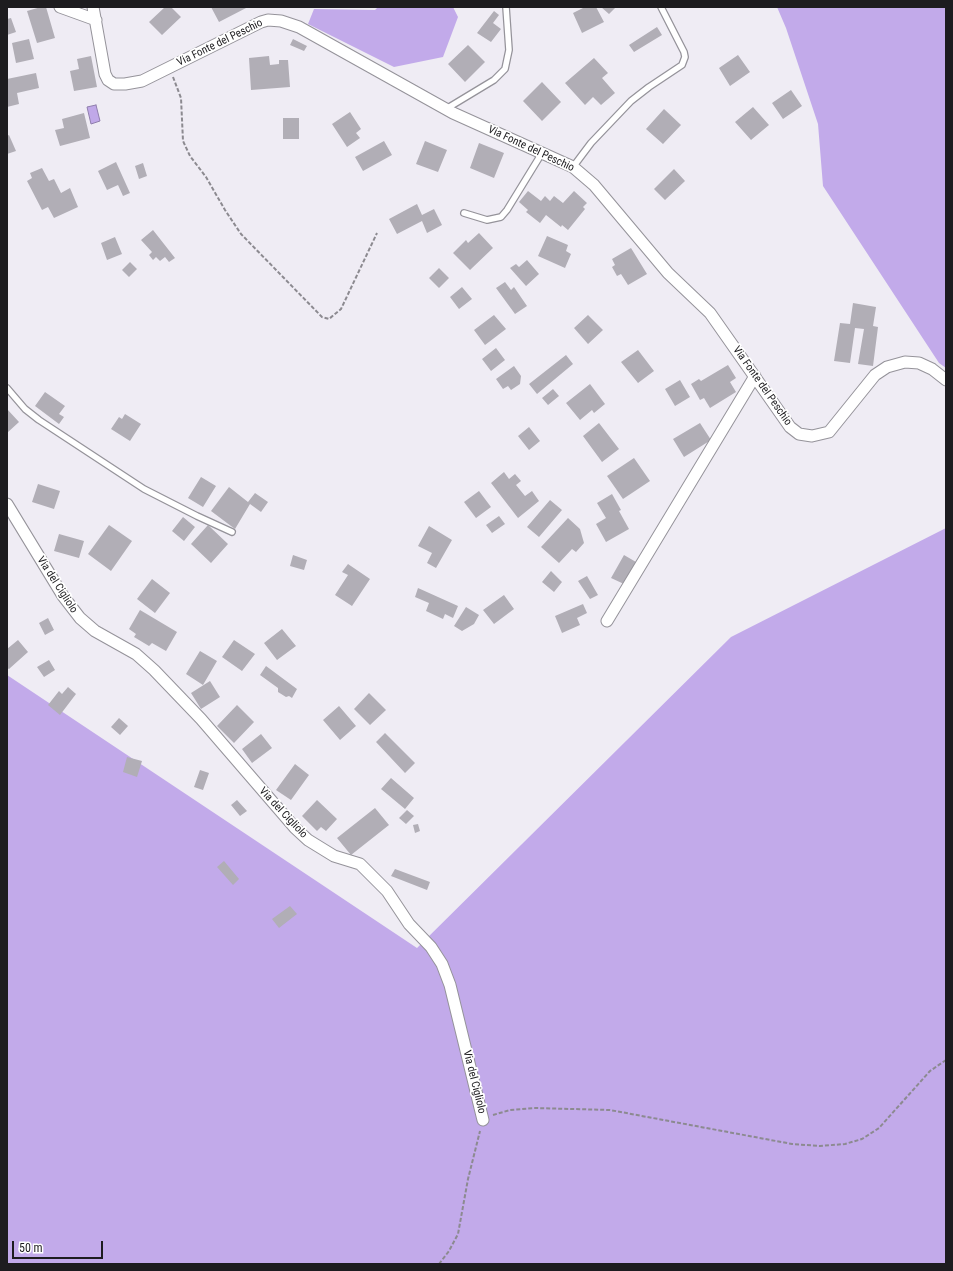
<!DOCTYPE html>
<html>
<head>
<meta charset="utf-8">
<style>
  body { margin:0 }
  #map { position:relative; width:953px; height:1271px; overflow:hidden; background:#efecf4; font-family:"Roboto Condensed",sans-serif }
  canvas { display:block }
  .frame { position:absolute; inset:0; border:8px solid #1d1c1f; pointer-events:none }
  .scale { position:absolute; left:12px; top:1241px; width:91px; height:18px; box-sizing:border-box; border:2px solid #1d1c1f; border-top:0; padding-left:5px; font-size:12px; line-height:14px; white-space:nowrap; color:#1d1c1f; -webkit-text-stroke:3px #fff; paint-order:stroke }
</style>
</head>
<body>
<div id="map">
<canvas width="953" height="1271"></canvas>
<div class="frame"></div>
<div class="scale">50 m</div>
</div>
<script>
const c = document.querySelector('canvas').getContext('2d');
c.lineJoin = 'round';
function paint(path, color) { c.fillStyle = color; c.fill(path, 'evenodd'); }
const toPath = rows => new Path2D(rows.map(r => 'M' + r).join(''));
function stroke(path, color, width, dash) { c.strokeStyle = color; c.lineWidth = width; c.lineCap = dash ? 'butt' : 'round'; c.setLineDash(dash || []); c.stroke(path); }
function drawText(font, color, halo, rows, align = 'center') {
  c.font = font + ' "Roboto Condensed",sans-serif'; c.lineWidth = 3.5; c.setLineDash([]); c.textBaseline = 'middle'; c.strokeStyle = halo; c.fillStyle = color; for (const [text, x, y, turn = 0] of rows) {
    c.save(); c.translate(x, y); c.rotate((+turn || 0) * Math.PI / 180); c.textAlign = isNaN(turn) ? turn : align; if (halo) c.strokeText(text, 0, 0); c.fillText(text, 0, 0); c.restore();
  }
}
paint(toPath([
  [378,7,453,7,458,17,443,57,394,67,308,24,314,9,375,10],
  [777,7,946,7,946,368,939,363,823,186,818,124,786,28],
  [946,528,946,1264,7,1264,7,675,417,948,731,637]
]), '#c2aaea');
const water = toPath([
  [96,105,100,121,91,124,87,107,96,105]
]);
paint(water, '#c0a8e8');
stroke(water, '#8f7eac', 1);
paint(toPath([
  [41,7,46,7,55,38,37,43,27,11],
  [165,7,171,7,181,17,162,35,149,22],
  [211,7,248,7,219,22],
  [585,7,596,7,604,22,582,33,573,13],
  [601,7,616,7,609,14],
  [494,11,499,15,493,23,501,29,491,42,477,33],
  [11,18,16,32,7,35,7,19],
  [657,27,662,35,634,52,629,45],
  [29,39,34,59,16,63,12,43],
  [293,39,307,46,304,51,290,45],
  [468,45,485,62,465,82,448,64],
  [738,55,750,72,730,86,719,68],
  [91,56,97,87,74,91,70,71,79,69,77,59],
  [269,56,270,65,279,64,279,60,288,60,290,87,251,90,249,58],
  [594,58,608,73,602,78,615,93,601,105,593,97,585,105,565,83],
  [36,73,39,88,17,93,19,104,7,107,7,79],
  [542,82,561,102,542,121,523,101],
  [791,90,802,106,783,119,772,103],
  [753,107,769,125,751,140,735,122],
  [664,109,681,125,663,144,646,129],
  [350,112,361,129,356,133,360,138,347,147,332,124],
  [84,113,90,138,60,146,55,130,64,128,62,119],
  [283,118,299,118,299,139,283,139],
  [9,135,16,151,7,154,7,136],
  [384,141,392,155,363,171,355,157],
  [425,141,447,150,438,172,416,164],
  [479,143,504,153,494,178,470,168],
  [116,162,130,193,123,196,118,185,107,190,98,171],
  [143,163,147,176,139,179,135,166],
  [42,168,49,181,54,179,61,193,70,188,78,207,54,218,48,207,42,210,27,181,32,178,30,173],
  [674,169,685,181,665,200,654,189],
  [528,191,541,201,545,196,550,201,554,196,563,203,574,191,587,203,583,207,585,209,568,230,562,225,561,227,546,215,540,223,526,212,528,210,519,202],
  [417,204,422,215,434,209,442,225,427,233,422,221,397,234,389,219],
  [153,230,175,258,169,262,165,257,160,261,156,257,153,260,149,255,152,252,141,240],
  [479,233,493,248,470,270,453,253,466,240,468,243],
  [547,236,568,245,566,251,571,254,565,268,538,256],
  [115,237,122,254,107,260,101,243],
  [631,248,647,274,628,285,621,274,617,276,612,267,615,265,612,259],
  [527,260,539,274,526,286,510,268,516,264,519,267],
  [130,262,137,269,129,277,122,270],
  [439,268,449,278,439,288,429,278],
  [505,282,511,290,514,287,527,306,515,314,496,288],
  [462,287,472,299,459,309,450,297],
  [853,303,876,307,873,326,878,327,873,366,858,364,864,329,855,328,850,363,834,361,840,323,850,324],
  [494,315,506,329,485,345,474,330],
  [588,315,603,330,588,344,574,328],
  [496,348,505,360,491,371,482,359],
  [638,350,654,371,638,383,621,362],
  [566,355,573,364,537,394,529,384],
  [728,365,736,378,730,382,736,392,710,408,704,398,700,400,691,384,699,379,701,381],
  [514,366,521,376,520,384,511,390,508,386,503,389,496,379],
  [680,380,690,397,675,406,665,389],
  [590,384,605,404,594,413,592,410,580,420,566,403],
  [553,389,559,396,548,405,542,398],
  [45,392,65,406,59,414,64,417,59,424,35,406],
  [7,409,19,422,7,433],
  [125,414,141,424,130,441,111,429,119,417,122,419],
  [599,423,619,449,602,462,583,436],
  [700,423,711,440,684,457,673,439],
  [529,427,540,441,529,450,518,436],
  [634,458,650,481,623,499,607,476],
  [504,472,509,479,515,474,521,481,516,485,525,496,532,491,539,501,518,518,491,483],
  [201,477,216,486,203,507,188,498],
  [38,484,60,491,54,509,32,502],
  [229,487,248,502,255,493,268,502,261,512,250,504,235,529,211,511],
  [479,491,491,507,476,518,464,502],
  [612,494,621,510,619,511,629,529,606,542,596,524,606,518,597,503],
  [550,500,562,510,539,537,527,527],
  [499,516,505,524,492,533,486,525],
  [183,517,195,527,184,541,172,531],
  [568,518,580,529,584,543,576,552,572,549,559,563,541,547],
  [109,525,132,541,111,571,88,554],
  [208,525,228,544,211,563,191,544],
  [429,526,452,540,436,568,427,563,432,553,418,546],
  [59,534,84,541,79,558,54,551],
  [293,555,307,560,304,570,290,566],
  [624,555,636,562,624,584,611,578],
  [348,564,370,579,352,606,335,595,348,575,342,572],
  [551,571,562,582,554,592,542,582],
  [587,576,598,595,590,599,578,581],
  [152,579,170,593,155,613,137,599],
  [418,588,458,606,453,618,445,614,443,619,426,611,429,603,415,597],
  [504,595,514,609,494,624,483,610],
  [583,604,587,613,577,618,580,625,562,633,555,616],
  [466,607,479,615,474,624,462,631,454,626],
  [140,610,177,632,166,651,152,643,149,646,134,637,136,634,129,629],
  [48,618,54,630,45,635,39,623],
  [282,629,296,646,277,660,264,643],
  [18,640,28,652,9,669,7,668,7,649],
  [234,640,255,654,242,671,222,657],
  [200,651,217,661,203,685,186,674],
  [49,660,55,670,44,677,37,667],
  [266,666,297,689,292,698,289,696,286,697,278,692,278,688,260,675],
  [210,681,220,697,201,709,191,693],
  [68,687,76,694,60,715,48,705,59,691,62,694],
  [369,693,386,710,370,725,354,709],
  [237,705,254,722,234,743,217,726],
  [339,706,356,726,340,740,323,720],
  [119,718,128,726,120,735,111,727],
  [385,733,415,763,405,773,376,742],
  [261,734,272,748,252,763,242,749],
  [127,757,142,761,137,777,123,772],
  [295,764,309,775,291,800,276,790],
  [200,770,209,773,203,790,194,787],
  [391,778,414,798,405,809,381,789],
  [237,800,247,811,240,816,231,805],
  [317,800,337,819,326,831,321,827,317,831,302,816],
  [375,808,389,825,351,855,337,838],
  [407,810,414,816,406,824,399,818],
  [418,824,420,831,415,833,413,825],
  [224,861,239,879,233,885,217,867],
  [395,869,430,882,427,890,391,876],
  [290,906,297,914,279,928,272,919]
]), '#b1aeb6');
const service = toPath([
  [446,109,494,80,505,69,509,50,506,7],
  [573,167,591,143,631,101,649,87,682,65,685,57,684,52,661,7],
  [464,213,487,220,501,217,507,210,542,153],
  [7,388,25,409,39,420,144,489,197,516,232,532]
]);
const minor = toPath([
  [60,7,96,20],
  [93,7,105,74,108,80,114,84,125,84,142,81,261,22,268,20,281,21,299,27,453,113,573,167,594,185,668,273,710,313,790,427,799,434,812,436,829,432,875,375,887,367,905,362,919,363,932,369,946,380],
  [7,504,63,596,80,618,95,631,136,654,154,670,201,719,295,828,308,840,334,856,360,864,387,891,409,924,431,947,442,964,450,985,483,1120],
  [607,621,755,376]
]);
stroke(service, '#95939a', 8);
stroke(minor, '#95939a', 13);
stroke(toPath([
  [173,77,181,98,183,141,190,156,206,177,225,210,241,234,322,317,329,319,341,309,377,233],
  [493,1115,510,1110,534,1108,610,1110,792,1144,820,1146,845,1144,862,1139,879,1128,930,1071,946,1060],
  [439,1264,449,1251,458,1234,468,1179,480,1131]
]), '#8c8a90', 2, [4, 2]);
stroke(service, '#fff', 5.5);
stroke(minor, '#fff', 11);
drawText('11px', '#1d1c1f', '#fff', [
  ["Via Fonte del Peschio",220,43,-26],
  ["Via Fonte del Peschio",531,149,25],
  ["Via Fonte del Peschio",762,386,55],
  ["Via del Cigliolo",57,585,57],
  ["Via del Cigliolo",283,813,47],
  ["Via del Cigliolo",474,1082,76]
]);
</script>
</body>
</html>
